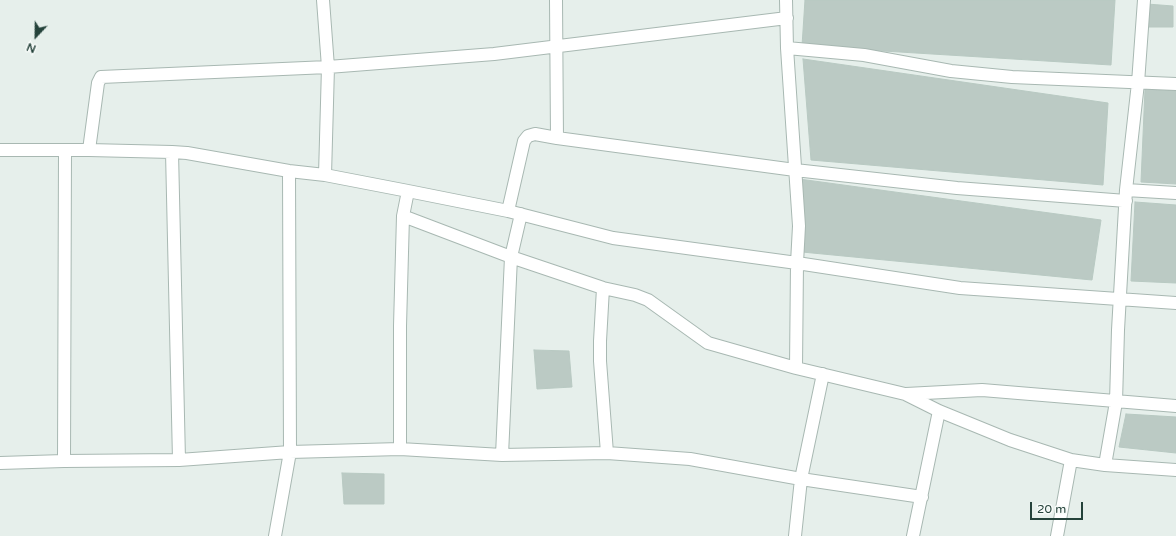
<!DOCTYPE html>
<html>
<head>
<meta charset="utf-8">
<style>
  body { margin:0 }
  #map { position:relative; width:1176px; height:536px; overflow:hidden; background:#e6efeb; font-family:"Varela Round",sans-serif }
  canvas { display:block }
  .north { position:absolute; left:16px; top:16px; width:40px; height:40px; -webkit-text-stroke:3px #f7fbf9; paint-order:stroke; rotate:202deg; font-size:11px; font-weight:700; line-height:16px; text-align:center; color:#24423a }
  .north::after { content:''; display:block; margin:auto; width:14px; height:18px; background:#24423a; clip-path:polygon(50% 0,100% 100%,50% 72%,0 100%) }
  .scale { position:absolute; left:1030px; top:502px; width:53px; height:18px; box-sizing:border-box; border:2px solid #24423a; border-top:0; padding-left:5px; font-size:12px; line-height:14px; white-space:nowrap; color:#24423a; -webkit-text-stroke:3px #f7fbf9; paint-order:stroke }
</style>
</head>
<body>
<div id="map">
<canvas width="1176" height="536"></canvas>
<div class="north">N</div>
<div class="scale">20 m</div>
</div>
<script>
const c = document.querySelector('canvas').getContext('2d');
c.lineJoin = 'round';
function paint(path, color) { c.fillStyle = color; c.fill(path, 'evenodd'); }
const toPath = rows => new Path2D(rows.map(r => 'M' + r).join(''));
function stroke(path, color, width, dash) { c.strokeStyle = color; c.lineWidth = width; c.lineCap = dash ? 'butt' : 'round'; c.setLineDash(dash || []); c.stroke(path); }
const building = toPath([
  [805,0,1115,0,1111,65,802,46,805,0],
  [1147,4,1173,6,1173,27,1146,27,1147,4],
  [803,59,1108,103,1103,185,811,160,803,59],
  [1145,89,1176,91,1176,184,1141,182,1145,89],
  [799,179,1101,220,1092,280,802,252,799,179],
  [1135,202,1176,205,1176,283,1131,281,1135,202],
  [534,350,569,351,572,387,537,389,534,350],
  [1126,414,1176,417,1176,453,1119,447,1126,414],
  [342,473,384,474,384,504,344,504,342,473]
]);
paint(building, '#bbcac4');
stroke(building, '#b8c9c2', 1);
const minor = toPath([
  [323,0,328,67,325,175],
  [556,0,557,138],
  [786,0,787,48,799,226,797,263,796,368],
  [787,48,864,55,951,71,1012,77,1176,84],
  [0,150,89,150,172,152,187,153,289,171,325,175,408,191,508,211,613,238,797,263,960,288,1176,303],
  [89,150,98,83,101,77,328,67,494,54,787,18],
  [172,152,179,460],
  [1126,190,1176,193],
  [508,211,524,141,528,136,535,134,557,138,795,170,957,188,1126,201],
  [521,214,511,257,502,455,607,453,600,361,600,341,603,288],
  [403,216,511,257,603,288,635,295,648,300,708,343,796,368,905,394,939,411,1010,440,1071,460,1105,465,1116,402,1118,330,1126,190,1138,83,1144,0],
  [906,394,982,390,1176,406],
  [400,449,400,326,403,216,408,191],
  [607,453,690,459,801,479,823,374],
  [64,461,65,150],
  [0,463,64,461,179,460,290,452,400,449,502,455],
  [1105,465,1176,470],
  [275,536,290,452,289,171],
  [795,536,801,479,922,497],
  [913,536,939,411],
  [1057,536,1071,460]
]);
stroke(minor, '#a8b8b2', 14);
stroke(minor, '#fff', 12);
</script>
</body>
</html>
